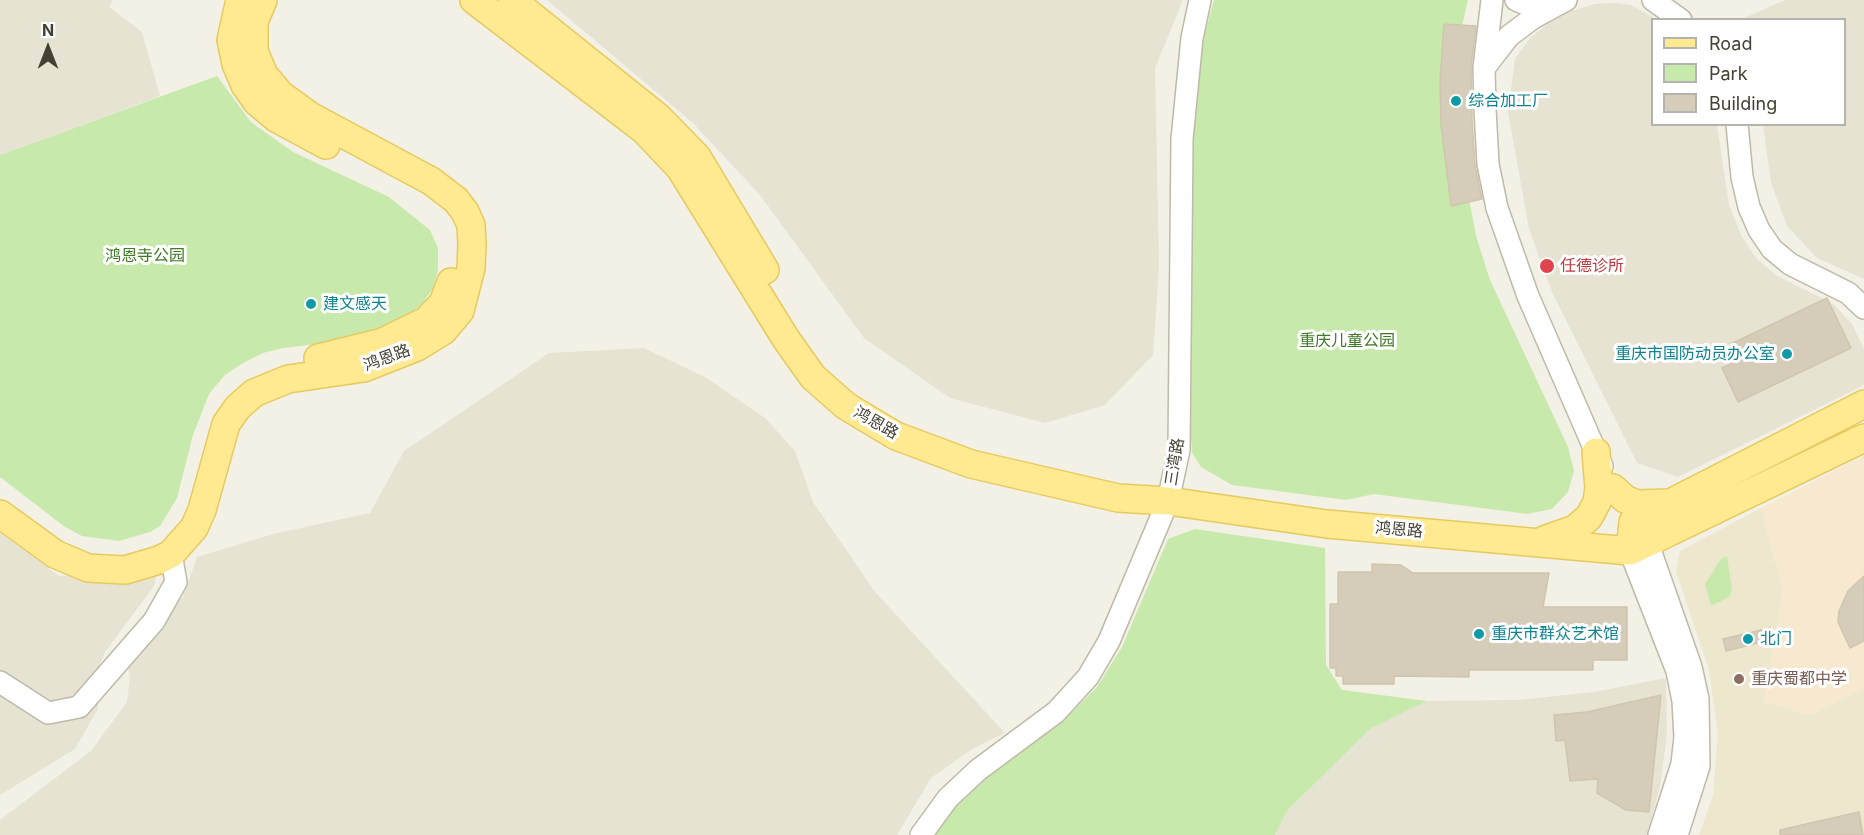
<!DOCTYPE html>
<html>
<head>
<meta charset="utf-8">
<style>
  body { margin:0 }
  #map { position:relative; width:1864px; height:835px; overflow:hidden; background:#f3f0e5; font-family:Inter,sans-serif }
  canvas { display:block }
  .legend { position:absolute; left:1651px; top:18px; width:195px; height:108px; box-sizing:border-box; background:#fff; border:2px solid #b5b3ae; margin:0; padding:8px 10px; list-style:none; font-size:18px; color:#454034 }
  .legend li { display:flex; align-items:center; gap:12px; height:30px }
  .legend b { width:30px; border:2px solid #b5b3ae }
  .north { position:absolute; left:18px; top:18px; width:60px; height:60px; -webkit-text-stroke:4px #fff; paint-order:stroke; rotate:0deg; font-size:16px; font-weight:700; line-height:24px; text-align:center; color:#454034 }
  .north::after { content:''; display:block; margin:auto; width:21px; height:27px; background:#454034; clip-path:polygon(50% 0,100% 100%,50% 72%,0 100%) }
</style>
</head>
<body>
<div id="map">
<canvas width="1864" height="835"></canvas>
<ul class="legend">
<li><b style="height:8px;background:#ffea92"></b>Road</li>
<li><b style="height:16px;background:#c8e9ac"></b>Park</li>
<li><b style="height:16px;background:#d5cdba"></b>Building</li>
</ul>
<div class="north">N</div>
</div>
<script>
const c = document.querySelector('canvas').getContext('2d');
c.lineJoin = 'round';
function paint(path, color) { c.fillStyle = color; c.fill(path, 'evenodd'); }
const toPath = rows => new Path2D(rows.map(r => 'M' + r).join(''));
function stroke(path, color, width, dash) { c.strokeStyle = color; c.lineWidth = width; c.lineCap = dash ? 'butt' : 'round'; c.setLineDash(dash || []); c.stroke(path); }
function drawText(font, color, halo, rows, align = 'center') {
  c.font = font + ' Inter,"Noto Sans SC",sans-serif'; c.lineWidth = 6; c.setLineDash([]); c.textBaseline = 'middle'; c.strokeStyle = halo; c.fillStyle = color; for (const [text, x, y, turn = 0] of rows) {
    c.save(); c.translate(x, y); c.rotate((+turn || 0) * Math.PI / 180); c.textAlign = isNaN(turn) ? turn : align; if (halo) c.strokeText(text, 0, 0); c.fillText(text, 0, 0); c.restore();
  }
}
paint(toPath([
  [0,0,113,0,109,7,142,32,160,96,0,155],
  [547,0,1183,0,1155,68,1159,267,1153,355,1105,405,1045,423,950,398,864,338,760,195,693,123],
  [1785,0,1864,0,1864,279,1817,258,1787,226,1771,183,1763,125,1844,124,1844,20,1742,19],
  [1615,3,1631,5,1656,19,1652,20,1652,124,1717,125,1729,205,1742,237,1756,258,1777,276,1832,303,1852,324,1864,349,1864,385,1678,477,1637,463,1552,292,1529,229,1508,112,1515,59,1530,38,1549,23,1571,11,1595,4],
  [644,348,705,377,765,418,795,451,813,502,876,593,1005,733,974,748,931,778,897,835,0,835,0,820,91,751,127,702,130,676,127,666,160,618,183,597,197,557,273,534,370,513,404,451,549,353],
  [0,533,59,576,153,572,156,577,154,586,105,652,100,664,98,709,75,749,0,795],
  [1666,678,1667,734,1660,786,1647,835,1275,835,1287,811,1370,729,1427,701,1517,700,1594,692]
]), '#e7e3d3');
paint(toPath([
  [1864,456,1864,689,1811,715,1763,702,1783,592,1761,508]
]), '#f6e9cf');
paint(toPath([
  [1761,508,1783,592,1763,702,1811,715,1864,689,1864,835,1699,835,1713,795,1718,734,1709,670,1676,571,1680,551]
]), '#ede7ce');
paint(toPath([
  [1214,0,1468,0,1461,30,1466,183,1476,236,1490,280,1568,447,1574,471,1568,492,1552,509,1528,514,1374,494,1346,500,1232,485,1201,467,1192,453,1191,438,1192,110,1201,47],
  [217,76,251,122,293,152,389,197,430,230,438,248,438,269,434,287,422,304,403,320,380,330,333,342,283,348,263,353,243,363,225,375,209,394,193,435,177,498,160,526,150,532,119,541,82,536,65,527,0,477,0,155],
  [1195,529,1325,548,1326,665,1342,690,1427,701,1370,729,1287,811,1275,835,928,835,982,775,1061,723,1097,687,1122,647,1168,539],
  [1727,556,1732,590,1729,597,1711,606,1705,584,1721,559]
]), '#c8e9ac');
const building = toPath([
  [1444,24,1476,26,1471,67,1472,120,1475,166,1482,199,1451,206,1441,124,1440,81,1444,24],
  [1827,298,1851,348,1738,402,1722,368,1738,360,1731,344,1827,298],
  [1372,564,1401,565,1413,573,1549,573,1543,607,1627,607,1627,660,1593,660,1593,670,1469,670,1469,677,1394,676,1394,684,1343,684,1343,676,1336,676,1336,668,1330,668,1330,604,1338,604,1338,572,1372,572,1372,564],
  [1864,576,1864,641,1850,648,1838,622,1839,611,1848,591,1864,576],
  [1770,628,1773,639,1726,651,1723,639,1770,628],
  [1661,695,1649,812,1626,810,1597,793,1598,779,1570,781,1565,740,1556,741,1554,715,1587,712,1661,695],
  [1859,812,1863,835,1780,835,1780,830,1859,812]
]);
paint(building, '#d5cdba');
stroke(building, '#d0c5ad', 1.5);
const minor = toPath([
  [1492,0,1484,68,1485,109,1488,164,1497,208,1528,296,1602,466],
  [1516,0,1533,7,1551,7],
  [1653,0,1681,20],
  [1485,67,1509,36,1533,18,1566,0],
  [1737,124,1742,177,1749,207,1759,230,1772,249,1790,264,1848,293,1864,308],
  [1638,530,1648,544,1691,667,1698,699,1699,766,1677,835],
  [1630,551,1677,671,1683,701,1685,737,1682,764,1659,835],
  [0,682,48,713,79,707,154,621,176,582,171,554],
  [921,835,948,798,978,770,1056,712,1088,677,1109,641,1168,501,1179,450,1182,139,1192,38,1200,0]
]);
const major = toPath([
  [240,0,231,40,236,64,245,85,257,102,276,118,326,145],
  [474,0,644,130,680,168,786,339,813,377,846,406,896,436,971,464,1118,498,1168,501,1327,524,1630,551,1864,438],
  [512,0,658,117,697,157,765,270],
  [318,358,383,342,426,321,443,303,451,282],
  [1613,488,1625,499,1637,504,1668,503],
  [0,514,55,554,88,568,125,570,159,560,171,554,194,528,202,510,226,424,238,407,254,393,288,379,364,368,417,347,443,331,460,311,471,268,472,244,471,225,465,212,456,200,431,181,310,116,281,95,264,75,254,51,254,22,263,0],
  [1544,540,1575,529,1589,517,1597,502,1599,488,1596,452],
  [1630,551,1633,522,1864,404]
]);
stroke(minor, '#bfb9a7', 24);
stroke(major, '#e7ca5f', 30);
stroke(minor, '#fff', 21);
stroke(major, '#ffea92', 27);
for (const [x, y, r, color] of [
  [1456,101,6,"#0f9aa8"],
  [1547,266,8,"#e0444e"],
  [311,304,6,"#0f9aa8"],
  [1787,354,6,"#0f9aa8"],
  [1479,634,6,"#0f9aa8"],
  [1748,639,6,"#0f9aa8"],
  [1739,679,6,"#8d6e63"]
]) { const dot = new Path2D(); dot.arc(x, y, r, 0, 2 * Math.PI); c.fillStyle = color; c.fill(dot); stroke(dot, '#fff', 2); }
drawText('16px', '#0d838f', '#fff', [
  ["综合加工厂",1468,101],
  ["建文感天",323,304],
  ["重庆市国防动员办公室",1775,354,"right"],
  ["重庆市群众艺术馆",1491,634],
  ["北门",1760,639]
], 'left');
drawText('16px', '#3e7926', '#fff', [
  ["鸿恩寺公园",145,256],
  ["重庆儿童公园",1347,341]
]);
drawText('16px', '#be3a42', '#fff', [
  ["任德诊所",1560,266]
], 'left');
drawText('16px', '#454034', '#fff', [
  ["鸿恩路",387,358,-20],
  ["鸿恩路",876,423,30],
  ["三湾路",1175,462,-81],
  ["鸿恩路",1399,530,5]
]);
drawText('16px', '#785e54', '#fff', [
  ["重庆蜀都中学",1751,679]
], 'left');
</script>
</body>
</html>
